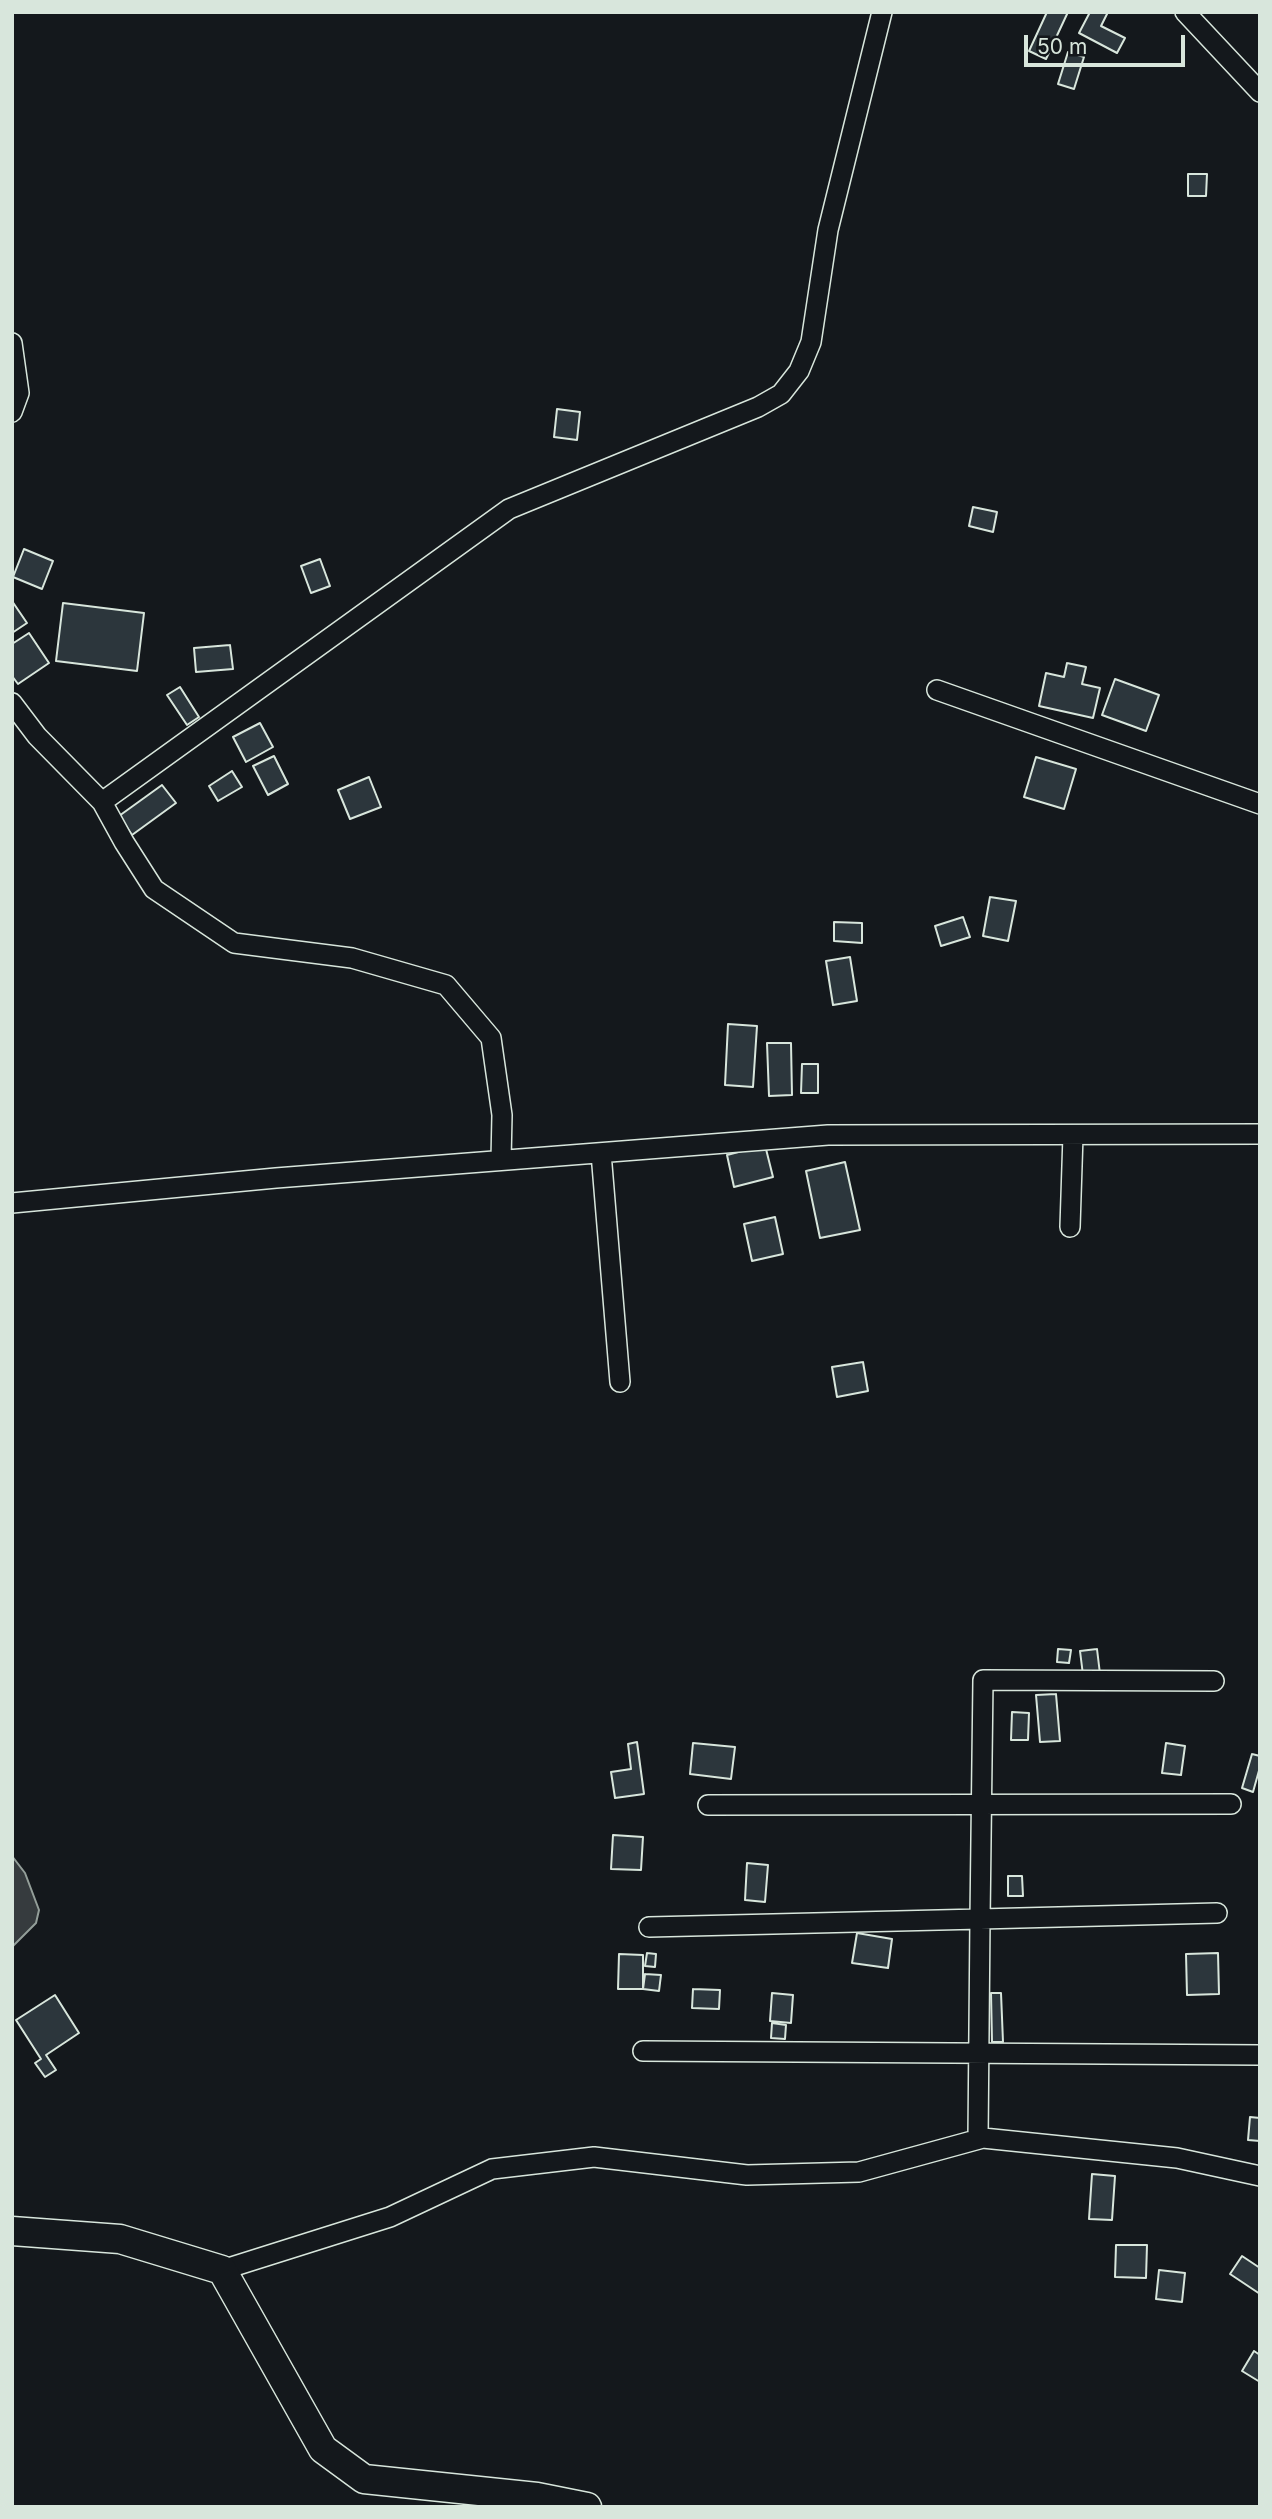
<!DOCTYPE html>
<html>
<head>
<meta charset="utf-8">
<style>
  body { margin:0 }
  #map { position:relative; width:1272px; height:2519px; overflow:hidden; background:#14181c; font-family:Inter,sans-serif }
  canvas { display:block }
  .frame { position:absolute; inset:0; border:14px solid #d8e6dc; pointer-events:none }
  .scale { position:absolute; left:1024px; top:35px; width:161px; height:32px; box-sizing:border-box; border:4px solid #d8e6dc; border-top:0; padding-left:9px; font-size:21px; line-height:24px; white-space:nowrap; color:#d8e6dc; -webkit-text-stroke:5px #14181c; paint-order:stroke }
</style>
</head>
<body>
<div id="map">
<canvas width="1272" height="2519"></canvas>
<div class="frame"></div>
<div class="scale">50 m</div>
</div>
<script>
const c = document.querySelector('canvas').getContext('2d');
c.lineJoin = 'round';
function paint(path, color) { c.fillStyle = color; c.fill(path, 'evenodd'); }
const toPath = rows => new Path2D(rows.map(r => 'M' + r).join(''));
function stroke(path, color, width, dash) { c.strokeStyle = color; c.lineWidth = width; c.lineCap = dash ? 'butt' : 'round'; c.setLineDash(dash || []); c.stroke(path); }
const water = toPath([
  [12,1856,25,1873,39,1910,36,1923,12,1947,12,1856]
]);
paint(water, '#363b3e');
stroke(water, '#939e99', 2);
const building = toPath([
  [1047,12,1068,12,1046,59,1029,51,1047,12],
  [1090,12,1108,12,1101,26,1125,38,1117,53,1079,33,1090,12],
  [1068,52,1084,57,1074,89,1058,84,1068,52],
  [1188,174,1207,174,1206,196,1188,196,1188,174],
  [557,409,580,412,577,440,554,437,557,409],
  [973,507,997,512,993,532,969,526,973,507],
  [24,549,53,561,42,589,13,577,24,549],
  [320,559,330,586,311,593,301,566,320,559],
  [12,601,27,623,12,633,12,601],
  [63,603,144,613,137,671,56,661,63,603],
  [29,633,49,663,18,684,12,676,12,644,29,633],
  [230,645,233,669,196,672,194,648,230,645],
  [1067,663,1086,667,1082,684,1100,688,1093,718,1039,706,1046,673,1064,677,1067,663],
  [1115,679,1159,695,1146,731,1102,715,1115,679],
  [180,687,199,717,187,725,167,695,180,687],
  [260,723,273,747,246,762,233,737,260,723],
  [274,756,288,784,268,795,253,766,274,756],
  [1036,757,1076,769,1064,809,1024,797,1036,757],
  [232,771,242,787,218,801,209,786,232,771],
  [369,777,381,807,350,819,338,790,369,777],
  [162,785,176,803,132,835,119,816,162,785],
  [990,897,1016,901,1008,941,983,936,990,897],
  [963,917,970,937,941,946,935,926,963,917],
  [834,922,862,923,862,943,834,941,834,922],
  [850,957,857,1001,833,1005,826,961,850,957],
  [728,1024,757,1026,753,1087,725,1085,728,1024],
  [767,1043,791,1043,792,1095,769,1096,767,1043],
  [802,1064,818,1064,818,1093,801,1093,802,1064],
  [765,1145,773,1177,734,1187,727,1155,765,1145],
  [845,1162,860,1230,820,1238,806,1171,845,1162],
  [775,1217,783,1254,752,1261,744,1224,775,1217],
  [863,1362,868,1391,837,1397,832,1367,863,1362],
  [1058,1649,1071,1650,1069,1663,1057,1662,1058,1649],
  [1097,1649,1100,1674,1083,1675,1080,1651,1097,1649],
  [1056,1694,1060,1741,1040,1742,1036,1695,1056,1694],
  [1012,1712,1029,1713,1028,1740,1011,1740,1012,1712],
  [637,1742,644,1794,615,1798,611,1772,631,1769,628,1744,637,1742],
  [693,1743,735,1747,731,1779,690,1774,693,1743],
  [1166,1743,1185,1746,1181,1775,1162,1773,1166,1743],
  [1252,1754,1260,1756,1260,1767,1253,1792,1242,1788,1252,1754],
  [613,1835,643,1837,641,1870,611,1869,613,1835],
  [747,1863,768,1865,765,1902,745,1900,747,1863],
  [1008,1876,1022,1876,1023,1896,1008,1896,1008,1876],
  [857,1933,892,1939,888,1968,852,1963,857,1933],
  [647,1953,656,1954,655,1967,645,1966,647,1953],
  [1218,1953,1219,1994,1187,1995,1186,1954,1218,1953],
  [619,1954,643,1955,643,1989,618,1989,619,1954],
  [645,1974,661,1975,659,1991,643,1989,645,1974],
  [693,1989,720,1990,719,2009,692,2008,693,1989],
  [772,1993,793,1995,791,2023,770,2021,772,1993],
  [991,1993,1001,1993,1003,2042,992,2042,991,1993],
  [55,1995,79,2033,46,2055,56,2070,45,2077,35,2063,41,2059,16,2020,55,1995],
  [772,2023,786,2025,785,2039,771,2038,772,2023],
  [1250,2117,1260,2118,1260,2141,1248,2140,1250,2117],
  [1092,2174,1115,2176,1112,2220,1089,2219,1092,2174],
  [1116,2245,1147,2245,1146,2278,1115,2277,1116,2245],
  [1242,2256,1260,2268,1260,2294,1230,2274,1242,2256],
  [1159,2270,1185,2273,1182,2302,1156,2299,1159,2270],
  [1254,2351,1260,2355,1260,2382,1242,2371,1254,2351]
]);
paint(building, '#2c363c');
stroke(building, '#d8e6dc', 2);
const street = toPath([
  [1185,12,1260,92],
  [12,343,19,393,12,412],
  [937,690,1260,804],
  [12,703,37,736,102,802],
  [601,1153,620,1382],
  [501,1160,502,1115,491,1038,446,985,352,958,234,943,154,889,124,842,102,802,509,509,758,407,781,394,799,371,811,342,828,230,882,12],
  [12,1203,276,1178,828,1135,1260,1134],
  [1070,1227,1073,1135],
  [1214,1681,983,1680,980,1919,1217,1913],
  [708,1805,1231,1804],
  [649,1927,980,1919,978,2139],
  [643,2051,1260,2055],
  [222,2270,390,2217,492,2169,594,2157,747,2175,859,2172,983,2138,1177,2158,1260,2176]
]);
const secondary = toPath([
  [12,2231,120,2239,222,2270,323,2449,364,2479,537,2497,587,2507]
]);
stroke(street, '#d8e6dc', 22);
stroke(secondary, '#d8e6dc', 31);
stroke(street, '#14181c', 19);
stroke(secondary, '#14181c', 28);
</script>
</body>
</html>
